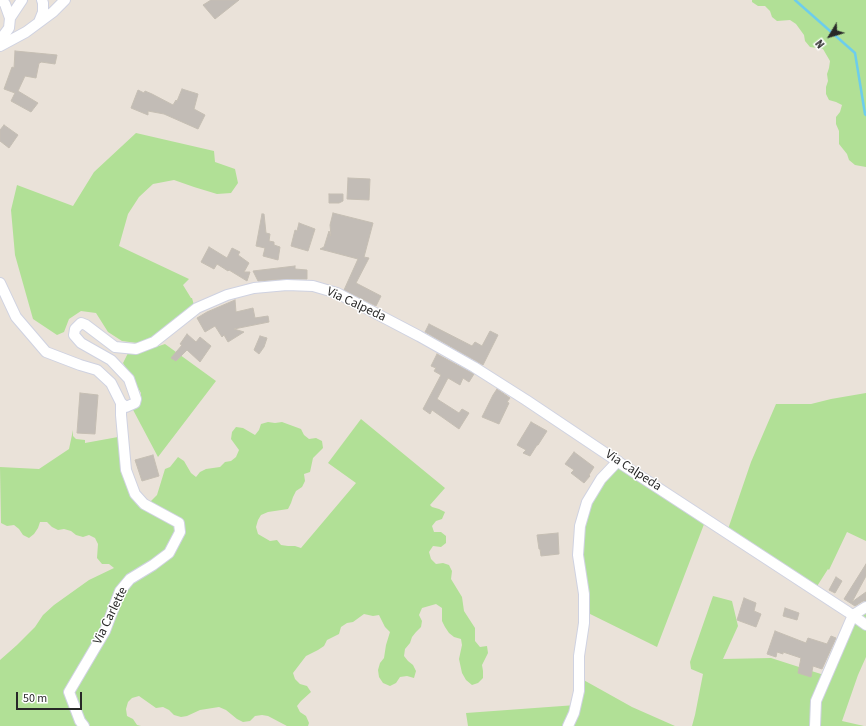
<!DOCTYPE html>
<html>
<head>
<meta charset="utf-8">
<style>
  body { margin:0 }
  #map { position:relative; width:866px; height:726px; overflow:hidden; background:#eae2d9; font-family:"Source Sans 3",sans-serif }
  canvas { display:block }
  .north { position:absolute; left:810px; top:16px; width:40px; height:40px; -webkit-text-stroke:3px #fff; paint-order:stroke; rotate:232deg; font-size:11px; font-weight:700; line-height:16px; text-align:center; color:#282828 }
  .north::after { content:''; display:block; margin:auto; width:14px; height:18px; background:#282828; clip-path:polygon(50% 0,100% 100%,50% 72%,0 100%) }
  .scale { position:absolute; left:16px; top:692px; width:66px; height:18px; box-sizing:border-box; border:2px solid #282828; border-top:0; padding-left:5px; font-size:12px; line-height:14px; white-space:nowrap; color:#282828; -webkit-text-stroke:3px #fff; paint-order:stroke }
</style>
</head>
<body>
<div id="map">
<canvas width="866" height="726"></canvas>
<div class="north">N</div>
<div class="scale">50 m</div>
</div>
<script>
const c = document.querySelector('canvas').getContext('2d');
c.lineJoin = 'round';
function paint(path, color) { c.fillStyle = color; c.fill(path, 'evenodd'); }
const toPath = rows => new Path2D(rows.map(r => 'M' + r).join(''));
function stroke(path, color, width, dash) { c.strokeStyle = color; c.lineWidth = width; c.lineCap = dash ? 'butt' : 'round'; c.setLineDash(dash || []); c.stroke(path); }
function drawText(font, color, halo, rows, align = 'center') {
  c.font = font + ' "Source Sans 3",sans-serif'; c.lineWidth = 3; c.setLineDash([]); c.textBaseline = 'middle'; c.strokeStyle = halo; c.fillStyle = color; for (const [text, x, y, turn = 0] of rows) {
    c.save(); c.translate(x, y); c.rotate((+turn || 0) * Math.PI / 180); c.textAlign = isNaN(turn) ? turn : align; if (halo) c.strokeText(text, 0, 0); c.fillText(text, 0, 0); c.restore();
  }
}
paint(toPath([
  [752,0,866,0,866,167,855,165,849,160,847,154,839,144,839,131,836,124,836,117,840,112,842,105,836,102,829,100,826,94,826,87,828,81,827,74,829,68,830,61,823,49,810,47,805,41,804,35,796,24,790,20,777,21,772,17,770,11,765,6,758,6,752,2],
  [136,133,214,151,215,162,235,169,238,183,231,193,217,194,194,187,174,180,153,184,139,197,128,214,119,246,189,279,183,285,191,298,192,298,195,309,150,340,137,343,122,341,108,332,96,313,81,311,69,319,64,332,57,335,33,319,15,255,11,210,17,185,73,206,94,172],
  [165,344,216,381,158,457,131,406,140,400,141,393,123,363,128,353,138,353],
  [866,393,866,541,847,532,829,570,828,569,814,591,727,532,751,462,776,404,811,404,831,399],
  [361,419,445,488,430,505,432,507,439,509,445,512,442,519,436,521,432,526,434,532,441,532,446,536,446,543,441,547,433,546,429,552,431,559,436,564,443,563,449,565,452,571,451,579,462,597,464,611,475,628,475,641,480,647,487,646,488,653,482,665,483,671,483,678,478,683,472,685,466,680,462,673,459,659,462,645,461,639,454,637,449,633,445,627,442,621,442,608,436,604,422,608,419,615,422,621,421,627,416,632,412,637,410,643,405,649,404,656,408,661,413,665,416,671,414,678,407,676,400,677,396,683,390,686,383,683,379,677,378,670,380,663,384,658,386,645,390,632,385,627,379,615,373,616,364,614,353,622,347,623,341,627,339,634,327,640,324,646,318,650,306,656,293,673,295,679,300,684,307,686,311,692,301,701,297,706,300,712,306,716,309,723,308,726,287,726,268,716,262,715,255,716,250,721,243,722,237,719,226,710,219,707,200,710,187,716,181,717,174,715,169,710,163,707,156,708,139,696,132,698,128,702,126,709,127,716,133,719,137,725,141,726,0,726,0,660,17,645,35,627,43,615,54,605,89,580,114,568,109,564,102,564,97,558,98,544,95,538,89,535,83,537,76,535,71,531,64,529,58,530,52,527,47,522,40,522,38,528,34,534,29,538,23,535,19,529,14,525,7,526,1,523,0,467,39,469,69,449,73,430,73,436,76,439,85,440,85,443,118,437,127,484,149,503,157,495,165,469,170,467,178,457,184,461,191,473,196,477,200,472,206,469,220,467,225,462,231,461,236,457,239,450,231,439,232,432,236,427,243,428,255,435,259,430,261,424,268,422,275,423,282,422,301,429,304,435,309,439,316,438,322,441,323,448,313,458,310,472,304,474,305,481,302,487,296,491,293,497,291,503,288,509,268,512,261,515,258,520,256,527,258,534,270,541,277,540,281,545,288,546,295,546,301,548,356,483,328,463],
  [618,460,706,519,657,647,584,611,578,556,586,512],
  [713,596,732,601,738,626,723,659,771,658,824,675,853,616,866,607,866,657,858,675,842,721,864,726,692,726,695,715,703,674,691,669,690,662],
  [580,678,632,707,675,726,468,726,466,713,576,705]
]), '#b1e096');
stroke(toPath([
  [795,0,855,53,865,114,866,115]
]), '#6dcdec', 2.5);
const building = toPath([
  [211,0,239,0,215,19,203,5,211,0],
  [15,51,57,55,55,64,41,62,40,63,39,63,36,78,25,76,18,91,38,103,31,112,11,101,15,93,4,89,12,67,14,68,15,51],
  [182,89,198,94,194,109,205,115,198,129,164,114,148,111,148,115,131,108,138,90,144,93,145,91,152,94,173,105,176,100,177,101,182,89],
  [4,125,18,135,9,148,0,141,0,130,4,125],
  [348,178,370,179,369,200,347,199,348,178],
  [329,194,343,194,343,201,339,203,329,203,329,194],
  [333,213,373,223,364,257,369,258,356,283,381,296,376,306,344,290,358,259,320,249,324,247,329,231,331,236,330,225,333,213],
  [262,214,264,214,266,233,270,234,269,241,274,242,274,245,280,247,278,260,263,256,265,248,256,246,262,214],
  [299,223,315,229,308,251,291,246,295,230,297,231,299,223],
  [209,247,227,258,232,248,240,252,238,255,249,263,244,272,250,272,247,281,229,270,228,271,217,264,214,269,201,262,209,247],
  [295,266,295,269,307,270,307,279,287,279,258,281,253,271,295,266],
  [235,300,236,312,253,308,255,318,268,316,269,322,234,329,244,332,228,342,224,335,222,337,215,326,205,332,197,318,207,312,235,300],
  [429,324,472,346,475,342,482,346,490,331,498,335,483,365,425,332,429,324],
  [187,334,196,342,200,337,211,346,200,362,187,350,176,361,171,358,182,345,180,344,187,334],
  [260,336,267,338,264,347,259,354,254,350,260,336],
  [437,354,474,374,469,382,463,378,460,385,448,378,437,399,459,413,462,409,469,413,459,429,432,410,430,414,423,409,441,375,434,371,436,368,431,366,437,354],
  [497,389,510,398,507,402,509,403,499,424,482,417,493,395,497,389],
  [80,393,98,395,95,434,77,433,80,393],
  [531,422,547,431,538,445,537,445,530,456,523,453,526,450,517,445,531,422],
  [574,452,594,467,589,475,590,476,584,483,571,473,574,470,565,464,574,452],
  [153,455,159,476,142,481,135,460,153,455],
  [558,533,559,554,541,556,540,549,539,549,537,535,558,533],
  [866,564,866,576,852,602,866,592,866,601,863,601,855,606,844,599,866,564],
  [836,577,842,581,835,593,829,590,836,577],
  [744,598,756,603,754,611,761,614,756,627,737,620,744,598],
  [785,608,799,613,797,620,783,616,785,608],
  [775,631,806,643,808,638,827,644,831,636,836,638,822,669,813,666,811,677,798,673,801,658,783,652,783,654,777,652,776,657,767,654,775,631]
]);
paint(building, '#c2bcb6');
stroke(building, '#c5beb3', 1);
const minor = toPath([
  [2,0,5,4,10,18],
  [39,22,43,12,43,3,42,0],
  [0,40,9,28,10,18,22,0],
  [0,46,26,32,53,12,65,0],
  [0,283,16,317,46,352,80,365,97,370,111,383,121,403,126,407,135,403,136,399,129,379,111,360,81,343,74,335,75,329,81,323,86,325,115,347,136,349,154,342,197,308,227,295,254,288,287,285,313,286,337,293,419,336,474,367,526,400,626,467,848,612,866,625],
  [84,726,80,721,69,692,105,631,120,591,130,579,153,565,169,553,180,532,179,523,144,504,135,494,126,470,121,415,121,403],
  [568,726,574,713,579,691,579,656,584,623,584,594,578,555,580,526,587,502,601,479,618,461],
  [815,726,816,701,853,615,866,607]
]);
stroke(minor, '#cfd2e1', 12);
stroke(minor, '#fff', 10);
drawText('13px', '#282828', '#fff', [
  ["Via Calpeda",356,305,25],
  ["Via Calpeda",633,471,33],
  ["Via Carlette",111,616,-64]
]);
</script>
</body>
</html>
